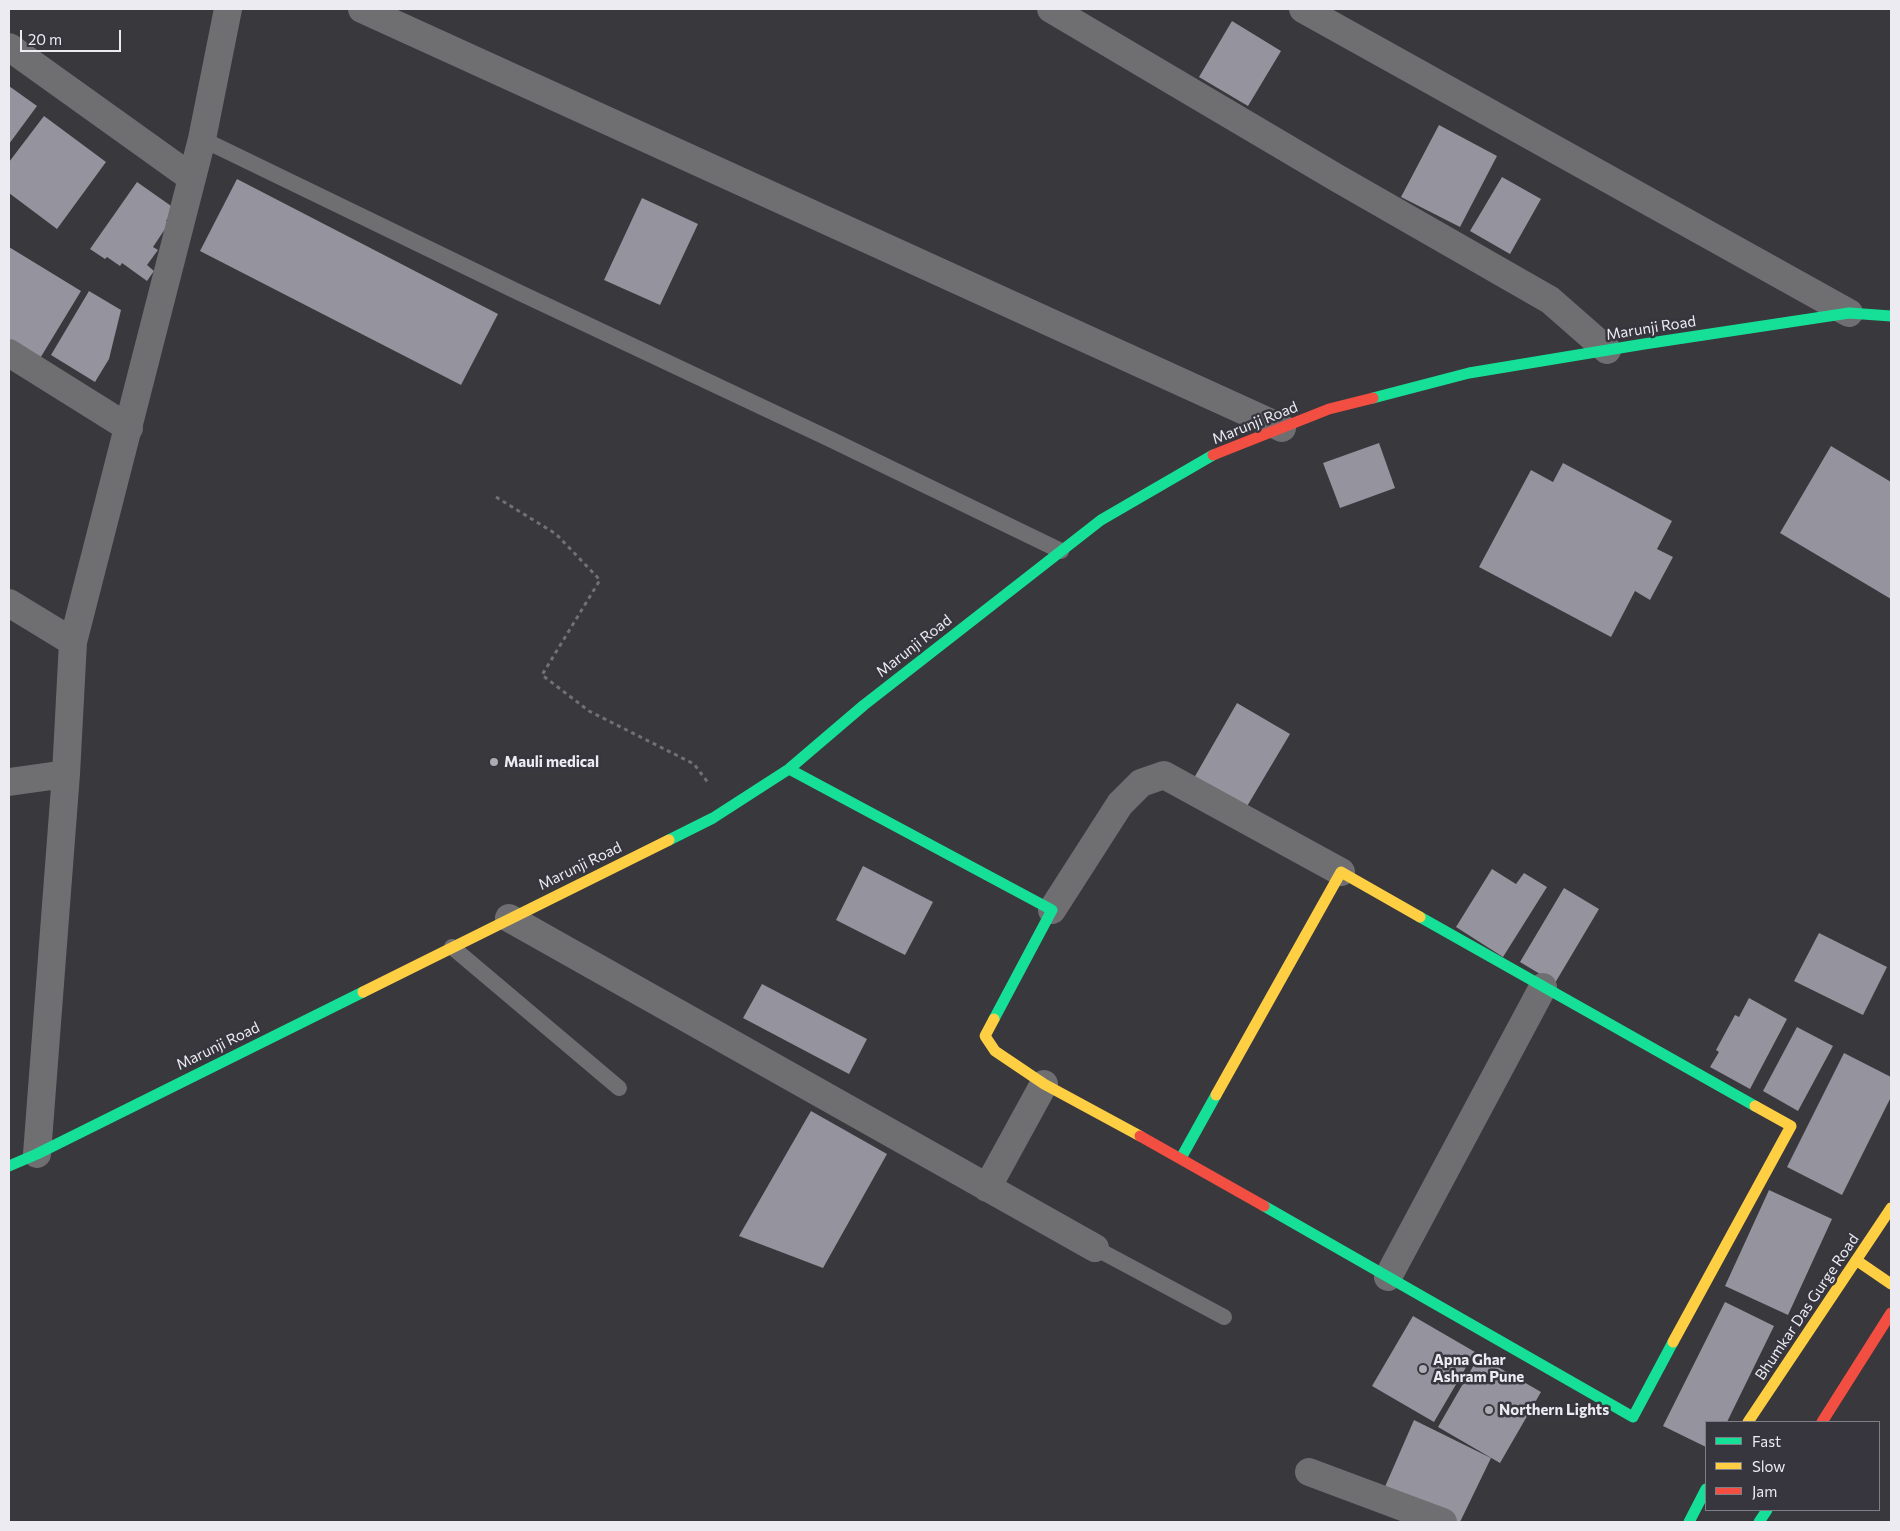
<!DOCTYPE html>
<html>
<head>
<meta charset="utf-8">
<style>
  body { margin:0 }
  #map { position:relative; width:1900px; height:1531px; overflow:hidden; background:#38383d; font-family:Commissioner,sans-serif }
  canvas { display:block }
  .frame { position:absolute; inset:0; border:10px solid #ebebf1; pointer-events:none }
  .legend { position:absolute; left:1705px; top:1421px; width:175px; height:90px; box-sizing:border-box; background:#37363f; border:1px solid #7f7e86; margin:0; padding:6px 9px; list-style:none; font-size:15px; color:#ebebf1 }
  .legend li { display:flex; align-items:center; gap:10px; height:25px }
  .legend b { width:25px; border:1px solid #7f7e86 }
  .scale { position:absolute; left:20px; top:30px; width:101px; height:22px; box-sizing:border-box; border:2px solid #ebebf1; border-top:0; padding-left:6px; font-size:15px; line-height:18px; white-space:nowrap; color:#ebebf1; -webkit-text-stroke:4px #37363f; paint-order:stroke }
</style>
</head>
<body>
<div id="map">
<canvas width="1900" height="1531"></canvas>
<div class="frame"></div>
<ul class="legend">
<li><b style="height:6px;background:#16e098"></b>Fast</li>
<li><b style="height:6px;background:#ffcf43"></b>Slow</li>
<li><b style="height:6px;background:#f24e42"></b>Jam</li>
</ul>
<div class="scale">20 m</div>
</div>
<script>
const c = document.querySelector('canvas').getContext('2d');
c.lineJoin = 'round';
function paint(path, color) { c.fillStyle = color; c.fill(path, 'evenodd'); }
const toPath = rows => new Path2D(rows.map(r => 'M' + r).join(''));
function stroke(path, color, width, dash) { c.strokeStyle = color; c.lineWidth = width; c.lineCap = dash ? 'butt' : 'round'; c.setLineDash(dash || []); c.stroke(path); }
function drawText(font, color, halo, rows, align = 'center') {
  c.font = font + ' Commissioner,sans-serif'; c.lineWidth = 5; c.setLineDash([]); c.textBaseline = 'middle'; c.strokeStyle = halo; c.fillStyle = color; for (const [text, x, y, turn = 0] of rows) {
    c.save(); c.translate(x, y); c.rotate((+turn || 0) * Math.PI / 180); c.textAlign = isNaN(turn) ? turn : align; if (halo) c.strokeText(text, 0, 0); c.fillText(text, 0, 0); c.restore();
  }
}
paint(toPath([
  [1232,21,1281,51,1248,106,1199,77],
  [9,86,37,106,9,144],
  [44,116,106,162,57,229,9,193,9,162],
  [1439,125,1497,156,1460,227,1401,197],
  [1502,177,1541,199,1510,254,1470,231],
  [237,179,498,314,461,385,200,251],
  [137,182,174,208,166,221,169,223,153,247,158,250,147,265,154,271,147,281,122,263,120,266,107,257,105,259,90,249],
  [642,198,698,224,660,305,604,280],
  [9,247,81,291,39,360,9,341],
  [89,291,121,310,109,359,95,382,51,355],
  [1379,443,1395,488,1340,508,1323,463],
  [1831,446,1891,482,1891,599,1780,533],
  [1563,463,1672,521,1657,549,1673,557,1650,600,1635,591,1611,637,1479,567,1531,470,1553,482],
  [1237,703,1290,734,1246,808,1194,778],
  [863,866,933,902,905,955,836,920],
  [1492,869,1516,884,1524,873,1547,887,1503,957,1456,927],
  [1564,888,1599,909,1555,983,1520,962],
  [1819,933,1887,967,1863,1015,1794,981],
  [762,984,867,1039,849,1074,743,1018],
  [1749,998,1787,1019,1750,1089,1710,1067,1719,1052,1716,1050,1735,1015,1739,1017],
  [1797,1027,1833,1046,1798,1111,1763,1091],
  [1844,1053,1891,1077,1891,1097,1842,1195,1787,1167],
  [811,1111,887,1154,823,1268,739,1236],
  [1769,1190,1832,1219,1788,1315,1725,1286],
  [1725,1302,1774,1326,1727,1422,1706,1422,1706,1447,1663,1426],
  [1413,1316,1475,1352,1434,1422,1372,1386],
  [1479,1356,1541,1392,1500,1463,1438,1427],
  [1414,1420,1491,1458,1460,1522,1452,1522,1384,1489]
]), '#94939e');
stroke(toPath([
  [496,497,556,534,600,580,542,675,589,711,694,764,709,784]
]), '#717174', 3, [4, 4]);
stroke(toPath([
  [202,139,518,292,832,440,1061,551],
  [452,947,619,1088],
  [1095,1248,1224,1317]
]), '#6f6f72', 16);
stroke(toPath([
  [362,9,1282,428],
  [1051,9,1337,178,1550,300,1607,350],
  [1303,9,1849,313],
  [9,47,192,178],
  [9,353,129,428],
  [9,603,73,642],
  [9,782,66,774],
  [1052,910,1120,804,1141,783,1164,775,1341,872],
  [509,918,1095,1248],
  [37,1154,66,774,73,642,202,139,228,9],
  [987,1188,1044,1084],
  [1388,1277,1543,987],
  [1309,1472,1443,1522]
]), '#6f6f72', 28);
stroke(toPath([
  [1373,398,1469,373,1644,344,1849,313,1891,316],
  [789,769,1052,910,994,1019],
  [669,840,713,818,789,769,864,705,1101,520,1213,455],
  [1420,917,1755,1106],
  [1181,1158,1216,1095],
  [9,1166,37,1154,363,992],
  [1264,1206,1633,1417,1673,1342],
  [1689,1522,1706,1489],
  [1759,1522,1767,1510]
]), '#16e098', 11);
stroke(toPath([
  [363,992,669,840],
  [994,1019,985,1036,995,1051,1044,1084,1140,1136],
  [1216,1095,1341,872,1420,917],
  [1856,1260,1891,1284],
  [1673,1342,1791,1126,1755,1106],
  [1748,1422,1891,1208]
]), '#ffcf43', 11);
stroke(toPath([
  [1213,455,1329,409,1373,398],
  [1140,1136,1264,1206],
  [1822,1422,1891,1313]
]), '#f24e42', 11);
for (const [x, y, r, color] of [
  [494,762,5,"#acacb2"],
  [1423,1369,5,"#acacb2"],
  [1489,1410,5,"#acacb2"]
]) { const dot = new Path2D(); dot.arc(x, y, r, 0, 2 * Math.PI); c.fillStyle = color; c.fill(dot); stroke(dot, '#37363f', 2); }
drawText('15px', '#ebebf1', '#37363f', [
  ["Marunji Road",1651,328,-9],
  ["Marunji Road",1255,423,-22],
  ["Marunji Road",914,646,-38],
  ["Marunji Road",580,866,-26],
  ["Marunji Road",218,1046,-26],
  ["Bhumkar Das Gurge Road",1807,1307,-56]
]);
drawText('bold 15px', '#ebebf1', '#37363f', [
  ["Mauli medical",504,762],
  ["Apna Ghar",1433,1360],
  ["Ashram Pune",1433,1377],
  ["Northern Lights",1499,1410]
], 'left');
</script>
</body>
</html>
